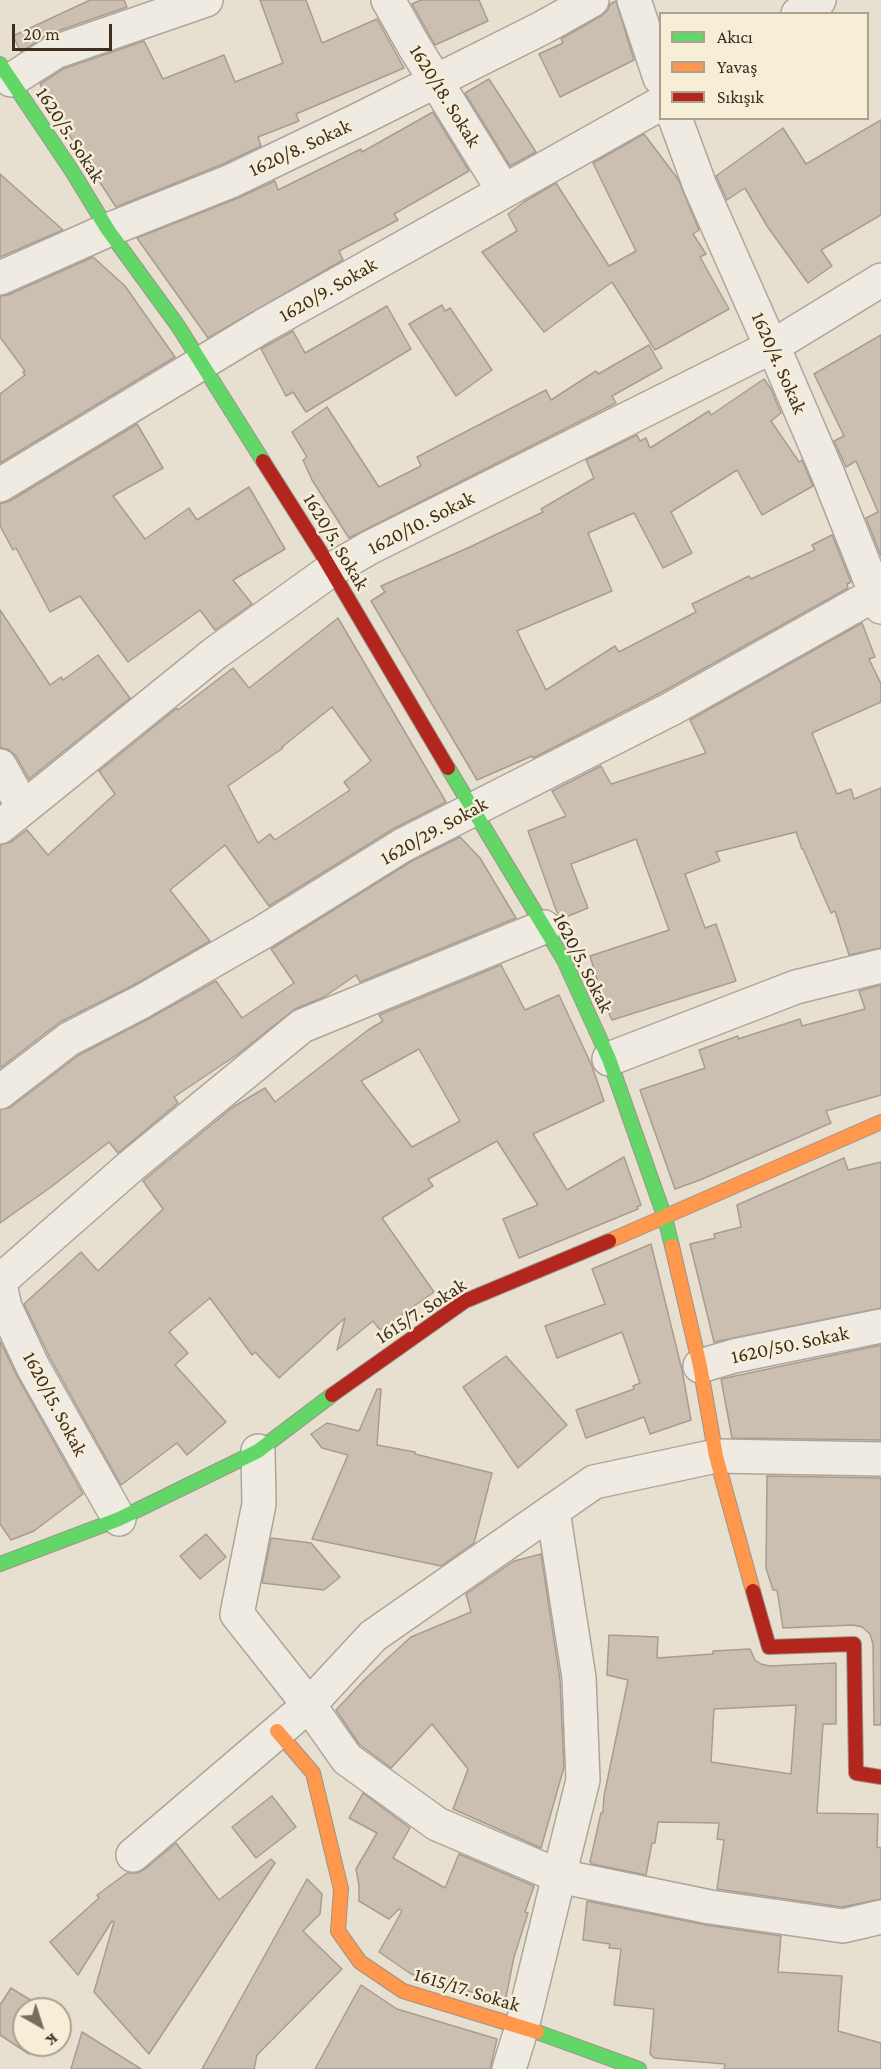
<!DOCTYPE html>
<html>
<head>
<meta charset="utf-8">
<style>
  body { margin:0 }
  #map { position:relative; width:881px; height:2069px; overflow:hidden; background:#e7e0d1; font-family:"Crimson Pro",serif }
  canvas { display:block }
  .legend { position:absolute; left:659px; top:12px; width:210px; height:108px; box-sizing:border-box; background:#f7eed8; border:2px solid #ada18e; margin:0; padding:8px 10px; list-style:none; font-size:18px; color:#3d2e20 }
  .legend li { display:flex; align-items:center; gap:12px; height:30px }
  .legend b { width:30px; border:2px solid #ada18e }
  .north { position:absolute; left:12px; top:1997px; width:60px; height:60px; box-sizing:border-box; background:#f7eed8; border:2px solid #ada18e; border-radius:50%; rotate:141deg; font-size:16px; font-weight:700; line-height:24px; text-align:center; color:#3d2e20 }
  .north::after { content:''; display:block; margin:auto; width:21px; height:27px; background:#786c5e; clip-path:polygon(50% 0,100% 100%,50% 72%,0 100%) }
  .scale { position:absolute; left:12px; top:24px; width:100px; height:27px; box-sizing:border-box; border:3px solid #3d2e20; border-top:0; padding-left:8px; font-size:18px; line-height:21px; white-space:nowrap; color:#3d2e20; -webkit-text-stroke:4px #f7eed8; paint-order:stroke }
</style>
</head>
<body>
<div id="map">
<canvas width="881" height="2069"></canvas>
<ul class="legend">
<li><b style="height:8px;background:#63d668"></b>Akıcı</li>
<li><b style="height:8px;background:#ff974d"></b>Yavaş</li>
<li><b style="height:8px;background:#b3261e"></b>Sıkışık</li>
</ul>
<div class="north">K</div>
<div class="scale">20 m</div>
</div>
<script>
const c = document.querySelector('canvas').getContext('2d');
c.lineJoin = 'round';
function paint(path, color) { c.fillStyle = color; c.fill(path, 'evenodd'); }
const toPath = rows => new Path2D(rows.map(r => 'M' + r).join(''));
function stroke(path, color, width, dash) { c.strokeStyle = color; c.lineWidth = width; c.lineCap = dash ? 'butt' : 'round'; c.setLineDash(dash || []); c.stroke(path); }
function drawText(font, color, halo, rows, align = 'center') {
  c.font = font + ' "Crimson Pro",serif'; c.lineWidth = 5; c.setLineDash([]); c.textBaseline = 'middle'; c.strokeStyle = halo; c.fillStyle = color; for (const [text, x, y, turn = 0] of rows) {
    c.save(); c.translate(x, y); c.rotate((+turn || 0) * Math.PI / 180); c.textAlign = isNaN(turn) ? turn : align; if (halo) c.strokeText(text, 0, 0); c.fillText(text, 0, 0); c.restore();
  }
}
const building = toPath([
  [90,0,124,0,127,7,49,34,21,52,13,36,90,0],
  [260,0,306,0,322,43,377,19,404,68,296,114,299,121,258,137,261,146,223,164,116,207,51,107,40,84,63,69,144,41,163,79,224,55,235,82,283,63,260,0],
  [421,0,479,0,488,21,435,45,412,4,421,0],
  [616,1,634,60,560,97,539,54,563,43,561,39,601,16,608,10,610,4,616,1],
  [489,79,536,152,510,166,465,93,489,79],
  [433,112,469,171,394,214,398,220,339,251,343,260,208,338,137,238,238,198,275,181,278,190,361,149,362,152,433,112],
  [881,120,881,215,821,250,832,266,808,283,767,226,745,188,727,200,716,176,783,128,806,164,881,120],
  [644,134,678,179,699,230,693,234,706,254,700,257,729,309,655,350,612,282,544,332,482,252,517,231,508,214,524,202,556,183,609,266,636,251,593,163,644,134],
  [0,174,63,230,0,257,0,174],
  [93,257,125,286,175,357,0,463,0,394,25,375,23,372,25,371,0,337,0,296,8,295,93,257],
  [442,305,445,311,450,308,492,370,456,396,409,324,442,305],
  [387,306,411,349,306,412,293,392,286,396,261,349,293,331,305,353,387,306],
  [881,335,881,556,866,518,878,512,856,461,846,467,834,441,844,436,814,374,881,335],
  [649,345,662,368,612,396,616,403,349,538,312,480,303,460,307,457,292,432,327,407,379,487,421,466,417,457,546,390,551,400,596,371,598,374,649,345],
  [764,379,771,389,781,413,771,421,799,462,802,460,813,486,762,515,737,470,671,512,692,553,663,568,634,513,588,533,612,591,517,631,546,690,615,646,619,652,696,612,692,604,749,576,751,579,815,550,812,545,832,535,851,582,847,584,848,588,662,692,533,758,532,756,477,780,371,601,385,592,381,586,470,547,543,512,541,509,594,478,586,460,637,435,640,441,646,438,650,448,709,411,711,415,764,379],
  [137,424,163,468,113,496,145,539,189,508,197,520,249,487,285,549,233,580,252,604,215,630,200,610,128,662,80,596,50,612,16,548,13,550,0,526,0,504,10,501,137,424],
  [0,610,50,685,61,677,63,680,98,655,130,698,29,779,16,756,9,750,0,747,0,610],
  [338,618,446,802,393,829,269,906,225,845,170,890,210,941,132,986,60,1022,0,1068,0,845,11,842,27,830,48,855,115,794,99,771,177,708,178,710,233,668,249,688,338,618],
  [332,707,371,761,344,782,350,790,275,840,270,834,258,843,228,786,283,748,282,747,332,707],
  [862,623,875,657,869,659,881,684,881,702,812,733,837,794,851,789,854,799,881,788,881,948,849,955,835,911,831,913,803,849,802,849,796,832,716,852,720,861,685,874,705,928,716,924,736,981,612,1020,594,980,597,979,590,956,669,930,636,839,571,864,588,908,561,919,556,910,528,831,566,816,552,791,601,766,611,784,706,753,690,720,862,623],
  [460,837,480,858,516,918,360,982,356,975,324,997,295,1009,238,1054,174,1097,178,1103,118,1153,109,1142,51,1187,0,1223,0,1110,11,1107,79,1055,150,1018,216,981,242,1018,294,983,271,949,412,861,460,837],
  [501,965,525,1010,559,995,592,1066,604,1101,533,1134,567,1190,624,1157,641,1205,637,1207,638,1209,519,1258,503,1219,538,1205,497,1141,428,1179,433,1186,382,1218,434,1292,380,1330,373,1321,337,1350,345,1318,279,1378,255,1352,252,1355,210,1298,169,1332,188,1353,175,1365,226,1422,187,1455,177,1443,121,1485,50,1358,24,1304,81,1252,98,1271,163,1209,143,1181,233,1107,265,1088,275,1102,368,1030,383,1021,379,1015,501,965],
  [419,1049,460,1121,412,1147,361,1081,419,1049],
  [881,985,881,1095,826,1111,831,1123,700,1180,675,1189,640,1090,705,1068,699,1050,738,1036,738,1039,800,1019,802,1026,865,1009,859,991,881,985],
  [844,1158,848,1170,881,1162,881,1308,714,1342,690,1244,715,1238,714,1234,741,1227,737,1205,844,1158],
  [651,1244,682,1370,691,1420,650,1434,644,1417,586,1438,576,1410,634,1389,633,1386,640,1383,622,1332,557,1358,545,1326,605,1304,592,1269,651,1244],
  [0,1341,17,1376,83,1494,34,1531,11,1540,0,1524,0,1341],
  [881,1345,881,1440,732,1438,721,1379,881,1345],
  [506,1356,567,1425,518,1468,463,1387,506,1356],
  [377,1389,381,1389,377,1445,415,1452,415,1454,492,1473,474,1543,441,1566,312,1539,348,1455,322,1448,311,1434,327,1423,359,1431,377,1389],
  [767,1476,881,1478,881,1725,874,1725,873,1644,870,1634,862,1627,853,1625,783,1628,777,1590,773,1590,766,1568,767,1476],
  [206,1534,226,1557,200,1579,180,1556,206,1534],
  [271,1538,311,1543,340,1577,324,1590,262,1583,271,1538],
  [541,1554,560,1680,564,1767,541,1848,453,1809,468,1769,432,1724,391,1768,359,1744,336,1710,366,1678,411,1637,471,1612,466,1594,514,1561,541,1554],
  [609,1635,658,1637,657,1658,713,1654,713,1651,750,1649,755,1660,761,1664,769,1666,836,1663,836,1724,823,1724,817,1813,878,1814,877,1847,881,1848,881,1899,842,1907,717,1889,724,1840,717,1839,719,1823,658,1822,655,1843,652,1843,646,1875,592,1864,590,1862,601,1813,603,1812,604,1796,628,1680,607,1675,609,1635],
  [796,1705,791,1774,711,1762,714,1709,796,1705],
  [363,1793,410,1828,393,1858,445,1888,459,1854,534,1886,525,1912,528,1913,514,1957,505,2002,411,1974,379,1952,402,1911,399,1909,389,1919,359,1901,359,1885,356,1869,377,1833,349,1818,363,1793],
  [272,1796,296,1827,256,1858,232,1827,272,1796],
  [176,1843,219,1900,271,1859,275,1863,149,2054,94,1992,114,1922,112,1921,78,1975,50,1942,99,1898,97,1895,127,1873,137,1873,145,1869,176,1843],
  [307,1879,322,1894,320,1914,303,1931,342,1969,257,2055,254,2069,202,2069,307,1879],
  [587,1901,706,1925,781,1936,778,1972,842,1976,838,2031,881,2043,881,2069,724,2069,725,2064,654,2058,650,2054,654,2009,614,2005,621,1949,609,1948,610,1944,583,1940,587,1901],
  [361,1985,397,2009,497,2039,490,2069,315,2069,361,1985],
  [11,1988,45,2009,24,2009,24,2045,35,2045,29,2054,0,2035,0,2005,11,1988],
  [82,2032,141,2069,71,2069,82,2032]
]);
paint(building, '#cbbfb2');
stroke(building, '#a89c90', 1.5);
const street = toPath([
  [388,0,414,46,503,190],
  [634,0,660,78],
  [798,14,819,0],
  [11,80,55,52,206,0],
  [675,118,700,186,766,335,773,346,828,474,881,607],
  [0,278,108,230,231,181,358,120,542,28,592,0],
  [0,485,263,326,660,104],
  [0,766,23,807],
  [0,827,214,654,331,570,369,548,773,346,881,280],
  [609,1059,796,987,881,966],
  [0,1092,69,1039,141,1002,263,932,403,845,671,709,881,591],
  [0,1281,131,1166,302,1026,544,927],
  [0,1285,5,1307,33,1367,119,1519],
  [700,1366,734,1356,881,1326],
  [258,1451,259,1504,237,1614,309,1705,347,1759,437,1824,559,1876,583,1780,579,1678,553,1511],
  [133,1855,309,1705,373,1636,594,1482,716,1456,881,1459],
  [509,2069,522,2027,559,1876,710,1907,843,1926,881,1917]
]);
const fast = toPath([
  [0,64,72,171,108,230,178,326,263,461],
  [448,768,564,960,609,1059,665,1218,672,1246],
  [0,1564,119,1519,258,1451,332,1395],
  [537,2032,639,2069]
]);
const slow = toPath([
  [609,1241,881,1122],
  [672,1246,700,1366,716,1456,753,1591],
  [277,1731,313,1773,341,1889,338,1931,360,1962,403,1991,537,2032]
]);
const jam = toPath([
  [263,461,320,551,448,768],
  [332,1395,465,1301,609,1241],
  [753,1591,769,1647,854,1644,856,1773,881,1777]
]);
stroke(street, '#ada599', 36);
stroke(fast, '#9c958a', 16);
stroke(slow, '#9c958a', 16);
stroke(jam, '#9c958a', 16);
stroke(street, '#efebe3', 33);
stroke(fast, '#63d668', 14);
stroke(slow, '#ff974d', 14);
stroke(jam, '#b3261e', 14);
drawText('20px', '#3d2e20', '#f7eed8', [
  ["1620/18. Sokak",445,96,58],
  ["1620/5. Sokak",70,135,57],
  ["1620/8. Sokak",300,148,-25],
  ["1620/9. Sokak",328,290,-30],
  ["1620/4. Sokak",779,363,66],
  ["1620/10. Sokak",421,523,-27],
  ["1620/5. Sokak",336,542,59],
  ["1620/29. Sokak",434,831,-29],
  ["1620/5. Sokak",583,963,63],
  ["1615/7. Sokak",421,1311,-33],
  ["1620/50. Sokak",790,1345,-12],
  ["1620/15. Sokak",55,1404,62],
  ["1615/17. Sokak",467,1990,17]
]);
</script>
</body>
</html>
